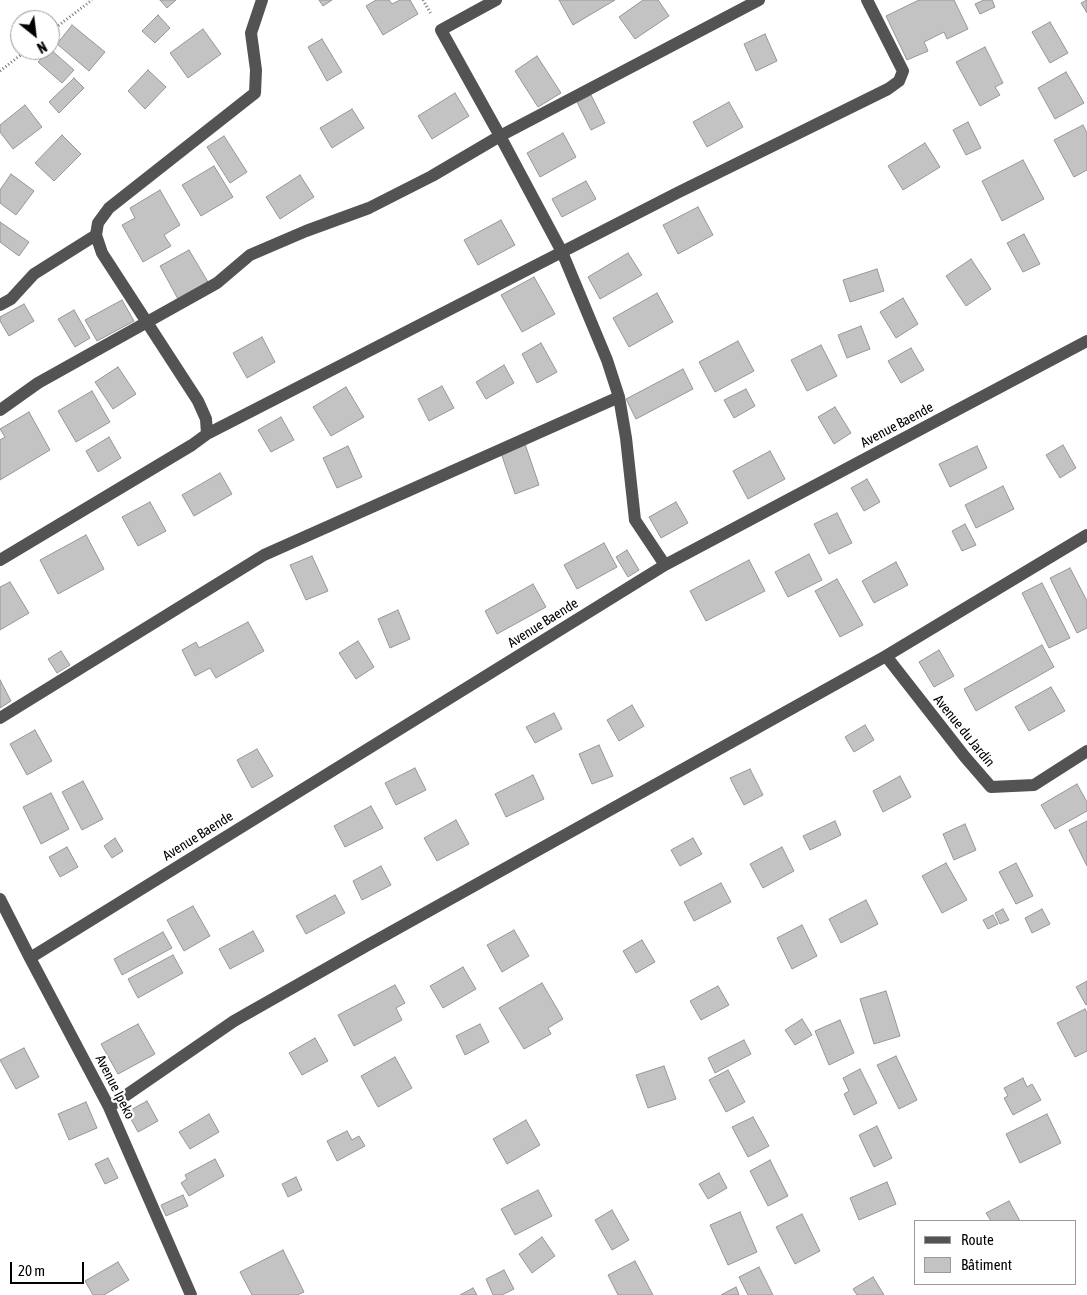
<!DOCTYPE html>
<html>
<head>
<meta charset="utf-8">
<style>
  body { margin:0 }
  #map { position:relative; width:1087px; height:1295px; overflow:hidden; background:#fff; font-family:"Asap Condensed",sans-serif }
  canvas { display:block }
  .legend { position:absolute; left:914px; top:1220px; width:162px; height:65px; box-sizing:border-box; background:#fff; border:1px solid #999; margin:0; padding:6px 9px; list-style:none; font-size:15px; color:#000 }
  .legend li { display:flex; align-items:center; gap:10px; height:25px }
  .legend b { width:25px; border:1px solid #999 }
  .north { position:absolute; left:10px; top:10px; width:50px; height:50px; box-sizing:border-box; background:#fff; border:1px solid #999; border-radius:50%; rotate:151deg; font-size:14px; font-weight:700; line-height:20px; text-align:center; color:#000 }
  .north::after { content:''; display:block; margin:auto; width:18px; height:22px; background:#000; clip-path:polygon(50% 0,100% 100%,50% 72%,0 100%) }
  .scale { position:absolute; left:10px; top:1262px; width:74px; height:22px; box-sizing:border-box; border:2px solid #000; border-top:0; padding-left:6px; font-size:15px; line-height:18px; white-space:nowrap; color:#000; -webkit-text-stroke:4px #fff; paint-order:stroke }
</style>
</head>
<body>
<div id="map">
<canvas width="1087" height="1295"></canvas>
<ul class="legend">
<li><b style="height:6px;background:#535353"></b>Route</li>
<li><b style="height:14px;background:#c3c3c3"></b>Bâtiment</li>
</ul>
<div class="north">N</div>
<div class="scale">20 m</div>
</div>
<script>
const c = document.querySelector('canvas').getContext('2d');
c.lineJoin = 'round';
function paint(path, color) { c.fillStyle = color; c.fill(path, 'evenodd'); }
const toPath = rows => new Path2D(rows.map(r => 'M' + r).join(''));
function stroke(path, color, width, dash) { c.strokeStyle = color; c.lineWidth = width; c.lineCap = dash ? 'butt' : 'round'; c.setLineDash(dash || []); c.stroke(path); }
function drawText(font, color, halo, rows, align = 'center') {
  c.font = font + ' "Asap Condensed",sans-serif'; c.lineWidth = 4.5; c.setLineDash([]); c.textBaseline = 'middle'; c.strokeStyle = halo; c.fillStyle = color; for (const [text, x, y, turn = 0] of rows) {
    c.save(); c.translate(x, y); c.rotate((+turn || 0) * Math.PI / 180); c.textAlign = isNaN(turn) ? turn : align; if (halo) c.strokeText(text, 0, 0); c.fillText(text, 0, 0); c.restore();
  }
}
const building = toPath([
  [160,0,176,0,167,8,160,0],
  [319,0,332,0,323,6,319,0],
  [376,0,389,0,392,4,400,0,410,0,418,14,383,35,366,6,376,0],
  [559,0,615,0,573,25,559,0],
  [643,0,658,0,669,16,635,39,619,17,643,0],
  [919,0,954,0,968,29,947,39,944,32,924,42,928,51,907,60,886,16,919,0],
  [984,0,992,0,995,7,980,14,975,4,984,0],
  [1087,0,1087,13,1081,3,1087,0],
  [158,15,170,28,155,43,142,31,158,15],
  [1050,22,1068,53,1050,63,1032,32,1050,22],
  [72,25,105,52,89,71,57,44,72,25],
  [203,29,221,54,188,78,170,53,203,29],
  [765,34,777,61,756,71,744,44,765,34],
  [322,39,342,72,327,81,308,47,322,39],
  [985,47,1003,83,995,87,1000,95,980,106,956,62,985,47],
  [50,49,74,70,62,83,38,62,50,49],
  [537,56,561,93,538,107,515,71,537,56],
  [148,70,166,87,145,109,128,91,148,70],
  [1066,72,1084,103,1055,119,1038,88,1066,72],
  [74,78,84,88,59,113,49,102,74,78],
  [455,93,469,116,432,139,418,116,455,93],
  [591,95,605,123,591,130,577,102,591,95],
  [729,102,743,127,707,147,693,122,729,102],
  [25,105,42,127,13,149,0,132,0,125,25,105],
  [352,109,364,128,332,148,320,128,352,109],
  [968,122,981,148,966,155,953,130,968,122],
  [1083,125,1087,133,1087,170,1074,177,1054,140,1083,125],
  [563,133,576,157,540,177,527,153,563,133],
  [62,135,81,154,54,181,35,163,62,135],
  [224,136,247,172,230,183,207,147,224,136],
  [925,143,940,167,903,190,888,166,925,143],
  [1023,160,1044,199,1002,221,982,181,1023,160],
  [214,166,233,197,201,216,182,185,214,166],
  [11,174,34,191,16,215,0,203,0,190,11,174],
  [300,175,314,197,280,219,266,197,300,175],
  [586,181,596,199,562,217,552,199,586,181],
  [160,190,180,225,164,235,171,246,143,262,122,225,135,218,130,208,160,190],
  [698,207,713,235,678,254,663,225,698,207],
  [501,220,515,245,478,265,464,240,501,220],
  [0,222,29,242,19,256,0,242,0,222],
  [1024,234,1040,264,1023,272,1007,243,1024,234],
  [189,250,208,282,178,299,160,266,189,250],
  [628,253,642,275,600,299,588,277,628,253],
  [971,259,991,289,966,306,946,276,971,259],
  [877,269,884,291,850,302,843,280,877,269],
  [534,277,555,314,522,332,501,295,534,277],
  [657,293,673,322,629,347,613,318,657,293],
  [903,298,918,324,896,338,880,312,903,298],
  [122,300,134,321,97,341,85,320,122,300],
  [24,304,34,321,9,336,0,321,0,317,24,304],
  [74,310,90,338,75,347,58,319,74,310],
  [861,326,870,349,847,358,838,335,861,326],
  [262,337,275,362,247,378,233,353,262,337],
  [738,341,754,371,715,392,699,362,738,341],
  [541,343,557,372,537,383,522,354,541,343],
  [821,345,837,376,807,391,791,360,821,345],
  [911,348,924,370,901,383,888,361,911,348],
  [504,365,514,383,486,399,476,382,504,365],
  [118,367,136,394,113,409,95,382,118,367],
  [683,369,693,389,636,419,626,399,683,369],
  [442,386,454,408,429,421,418,399,442,386],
  [346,387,364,417,331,436,313,407,346,387],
  [746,389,755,406,734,418,724,400,746,389],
  [92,391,110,422,76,442,58,411,92,391],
  [835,407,851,433,834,444,818,417,835,407],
  [29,412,50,450,0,480,0,440,5,437,0,429,29,412],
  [281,417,294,440,271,452,258,430,281,417],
  [109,437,121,458,98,472,86,451,109,437],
  [525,444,539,485,515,494,501,453,525,444],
  [1063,445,1076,468,1060,478,1046,455,1063,445],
  [348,446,362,477,337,488,323,458,348,446],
  [977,446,987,468,950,487,939,464,977,446],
  [770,451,785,479,748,499,733,471,770,451],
  [220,473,232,494,194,516,182,495,220,473],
  [867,479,880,502,864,511,851,488,867,479],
  [1003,486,1014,509,976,528,965,505,1003,486],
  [150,502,166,531,138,546,122,517,150,502],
  [676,502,688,523,661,538,649,517,676,502],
  [837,513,852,543,829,554,814,524,837,513],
  [965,524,976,545,962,551,952,531,965,524],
  [86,535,104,569,58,594,40,560,86,535],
  [604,543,617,567,577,589,564,565,604,543],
  [627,550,639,570,628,577,616,557,627,550],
  [809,554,822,580,788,597,775,572,809,554],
  [312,556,328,591,306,600,290,565,312,556],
  [749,560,765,591,706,621,690,591,749,560],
  [896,562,908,585,874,603,862,581,896,562],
  [1070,568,1087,601,1087,628,1077,633,1050,578,1070,568],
  [837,579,863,625,840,637,815,591,837,579],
  [10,582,29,613,0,630,0,587,10,582],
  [1042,583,1070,638,1049,648,1022,593,1042,583],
  [533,584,546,607,497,634,485,611,533,584],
  [398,610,410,639,390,648,378,619,398,610],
  [248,622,264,651,216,678,210,668,195,676,182,650,196,642,199,648,248,622],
  [358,641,374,667,356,679,339,653,358,641],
  [1042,645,1054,667,976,711,964,689,1042,645],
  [939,650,954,676,934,687,919,662,939,650],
  [61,651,70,665,57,673,48,659,61,651],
  [0,680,11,701,0,708,0,680],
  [1051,687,1065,711,1029,731,1015,707,1051,687],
  [632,705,644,726,619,741,607,720,632,705],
  [554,713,562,729,535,743,526,727,554,713],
  [865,725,874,740,854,752,845,737,865,725],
  [35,730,52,761,27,775,10,744,35,730],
  [599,745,613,776,592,784,579,754,599,745],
  [257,749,273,776,252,788,237,760,257,749],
  [415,768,426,790,396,805,385,783,415,768],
  [750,769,763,795,744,805,730,778,750,769],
  [533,775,544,799,506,817,495,794,533,775],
  [900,776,911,797,883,812,873,791,900,776],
  [83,781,103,819,82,830,62,792,83,781],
  [1077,784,1087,802,1087,811,1055,829,1041,805,1077,784],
  [51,793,69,829,41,844,23,807,51,793],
  [371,806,383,828,345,847,334,826,371,806],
  [456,820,469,844,437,861,424,838,456,820],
  [835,821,841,835,810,850,803,836,835,821],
  [1087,821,1087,866,1069,830,1087,821],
  [965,824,976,850,954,860,943,834,965,824],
  [115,838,123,851,112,858,104,846,115,838],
  [693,838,702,854,680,866,671,850,693,838],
  [67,847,78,867,60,877,49,857,67,847],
  [782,847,794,871,763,888,750,864,782,847],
  [946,863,967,900,942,913,922,876,946,863],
  [1016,863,1033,896,1016,904,999,872,1016,863],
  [381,866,391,885,362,900,353,881,381,866],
  [721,883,731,902,694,921,684,902,721,883],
  [335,895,345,913,306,934,296,916,335,895],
  [866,900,878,924,841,943,829,919,866,900],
  [193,906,210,936,184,951,167,920,193,906],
  [1003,909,1009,920,1000,924,995,913,1003,909],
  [1042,909,1050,924,1032,933,1025,918,1042,909],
  [993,915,998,924,988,929,983,920,993,915],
  [802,925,817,956,792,969,777,938,802,925],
  [514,930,529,956,502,972,487,945,514,930],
  [253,931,264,951,230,969,219,949,253,931],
  [163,932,172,948,122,975,114,959,163,932],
  [642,940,655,962,636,973,623,951,642,940],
  [173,955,183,973,138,998,128,979,173,955],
  [463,967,476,989,443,1008,430,986,463,967],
  [1087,981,1087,1004,1086,1005,1076,987,1087,981],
  [542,983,563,1019,548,1028,551,1034,524,1049,499,1008,542,983],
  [395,985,405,1003,396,1008,402,1020,354,1046,338,1015,395,985],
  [718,986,729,1005,701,1020,690,1001,718,986],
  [886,991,900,1036,874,1044,860,999,886,991],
  [1085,1009,1087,1013,1087,1051,1075,1057,1057,1023,1085,1009],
  [802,1019,812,1035,795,1045,785,1030,802,1019],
  [840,1020,854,1053,829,1065,815,1031,840,1020],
  [138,1024,155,1054,118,1074,101,1044,138,1024],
  [480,1024,489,1042,465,1055,456,1036,480,1024],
  [315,1038,328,1061,302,1075,289,1053,315,1038],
  [744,1040,751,1054,715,1073,708,1058,744,1040],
  [24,1048,39,1077,16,1089,0,1060,24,1048],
  [896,1056,917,1100,899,1109,877,1065,896,1056],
  [395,1057,412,1088,378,1107,361,1076,395,1057],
  [664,1066,676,1099,648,1108,636,1075,664,1066],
  [860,1069,877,1103,854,1115,844,1094,849,1091,843,1078,860,1069],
  [728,1070,745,1102,726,1112,709,1080,728,1070],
  [1023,1078,1027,1087,1032,1084,1041,1100,1013,1115,1004,1098,1008,1096,1004,1088,1023,1078],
  [147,1101,158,1121,138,1132,127,1112,147,1101],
  [86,1102,97,1128,69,1140,58,1114,86,1102],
  [209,1114,219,1132,190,1149,179,1132,209,1114],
  [1047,1114,1061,1143,1020,1163,1006,1134,1047,1114],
  [753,1117,769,1146,748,1157,732,1127,753,1117],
  [526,1120,540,1145,507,1164,493,1139,526,1120],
  [877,1126,892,1158,874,1167,859,1135,877,1126],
  [347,1131,352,1140,359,1136,365,1146,337,1161,327,1141,347,1131],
  [108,1158,118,1178,105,1184,95,1164,108,1158],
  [215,1159,224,1176,189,1196,181,1183,187,1179,185,1175,215,1159],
  [770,1160,788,1196,768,1206,750,1171,770,1160],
  [719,1173,727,1188,708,1199,699,1184,719,1173],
  [296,1177,302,1190,288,1197,282,1184,296,1177],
  [887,1182,896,1204,859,1220,850,1198,887,1182],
  [538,1190,552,1216,515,1235,501,1209,538,1190],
  [183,1195,188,1206,166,1216,161,1205,183,1195],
  [1009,1201,1020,1221,991,1221,986,1213,1009,1201],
  [612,1210,629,1240,612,1250,595,1220,612,1210],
  [740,1212,757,1252,728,1265,710,1225,740,1212],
  [802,1214,820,1251,795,1264,776,1227,802,1214],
  [542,1237,555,1256,532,1273,519,1254,542,1237],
  [283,1250,304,1292,297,1295,252,1295,240,1272,283,1250],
  [635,1261,653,1295,618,1295,608,1275,635,1261],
  [118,1262,129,1280,104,1295,93,1295,85,1281,118,1262],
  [759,1267,773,1295,748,1295,739,1277,759,1267],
  [504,1270,514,1289,502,1295,493,1295,486,1279,504,1270],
  [873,1277,884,1295,857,1295,853,1289,873,1277],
  [736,1287,739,1295,721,1295,736,1287],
  [473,1288,477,1295,460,1295,473,1288]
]);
paint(building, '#c3c3c3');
stroke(building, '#979797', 1);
stroke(toPath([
  [423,0,431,14],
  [50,32,92,0],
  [0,71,27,50]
]), '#757575', 3, [1, 2.5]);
stroke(toPath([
  [496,0,441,30,500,136,562,252,607,360,619,397,626,438,635,520,665,565],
  [0,305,11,299,34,274,96,235],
  [0,410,38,383,217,283,250,255,306,231,369,208,432,176,500,136,759,0],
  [207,434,677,193,888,89,899,81,903,71,867,0],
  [0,560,192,445,207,434,206,419,198,401,102,253,96,235,98,223,109,208,255,93,256,70,251,33,262,0],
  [886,656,965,757,991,787,1034,785,1087,751],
  [0,718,264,555,619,397],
  [0,899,30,958,109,1107,191,1295],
  [30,958,665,565,1087,341],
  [109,1107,234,1021,366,946,886,656,1087,535]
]), '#535353', 12);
drawText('14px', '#000', '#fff', [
  ["Avenue Baende",897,425,-28],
  ["Avenue Baende",543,623,-32],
  ["Avenue du Jardin",964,731,51],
  ["Avenue Baende",198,836,-32],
  ["Avenue Ipeko",115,1087,63]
]);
</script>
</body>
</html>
